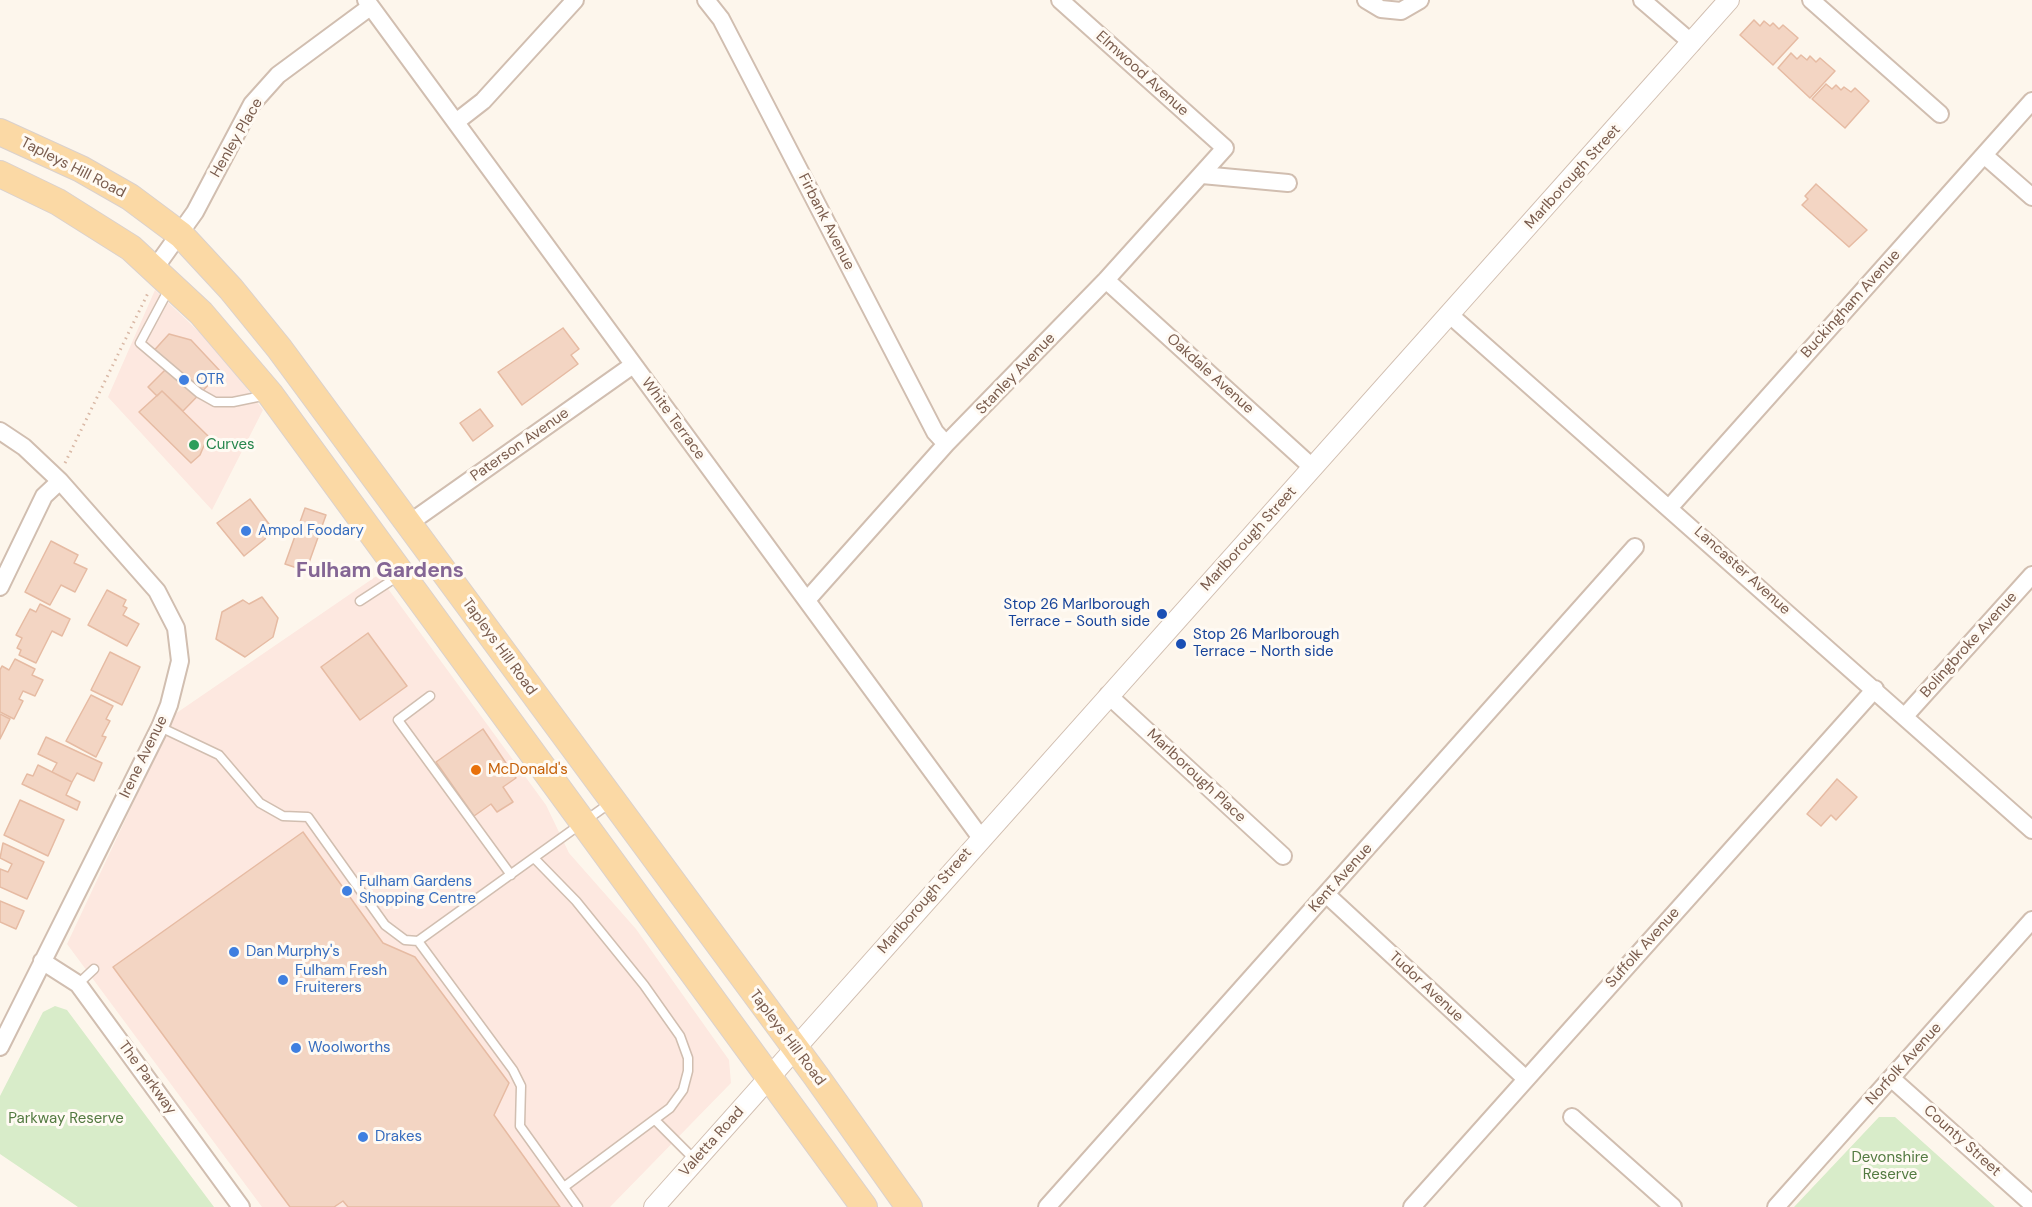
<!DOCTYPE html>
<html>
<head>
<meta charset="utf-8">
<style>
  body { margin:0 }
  canvas { display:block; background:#fdf6ec }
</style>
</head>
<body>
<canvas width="2032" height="1207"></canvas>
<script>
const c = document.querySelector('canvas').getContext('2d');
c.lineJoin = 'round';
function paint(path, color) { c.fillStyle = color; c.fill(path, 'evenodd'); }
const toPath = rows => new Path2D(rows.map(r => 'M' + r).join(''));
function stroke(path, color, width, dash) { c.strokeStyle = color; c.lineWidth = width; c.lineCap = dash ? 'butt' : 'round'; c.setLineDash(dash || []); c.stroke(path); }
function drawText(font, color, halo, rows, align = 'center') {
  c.font = font + ' "DM Sans",sans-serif'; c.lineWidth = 6; c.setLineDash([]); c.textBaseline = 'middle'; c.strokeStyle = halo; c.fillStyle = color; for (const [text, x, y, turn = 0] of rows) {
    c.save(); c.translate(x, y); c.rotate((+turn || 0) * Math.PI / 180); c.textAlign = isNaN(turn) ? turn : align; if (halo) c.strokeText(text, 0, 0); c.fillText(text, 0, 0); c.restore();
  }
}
paint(toPath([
  [155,290,216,348,263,410,212,510,108,397],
  [378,575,546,805,569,853,636,929,729,1060,731,1083,610,1207,262,1207,67,944,175,714]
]), '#fde8e0');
paint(toPath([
  [55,1006,67,1010,214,1207,78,1207,0,1154,0,1096,43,1012],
  [1879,1117,1895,1117,1995,1207,1794,1207]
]), '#d8ecc9');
const building = toPath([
  [1754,20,1760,26,1764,21,1770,26,1773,23,1779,29,1783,25,1798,38,1773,65,1740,35,1754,20],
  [1791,53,1797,59,1801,55,1807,60,1810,56,1816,62,1820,58,1835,71,1810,98,1778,68,1791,53],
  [1826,84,1832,89,1836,85,1841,90,1844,87,1851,92,1855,88,1869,101,1845,128,1812,99,1826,84],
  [1816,184,1867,230,1849,247,1802,205,1808,199,1805,196,1816,184],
  [563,328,579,349,571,355,578,364,522,405,498,372,563,328],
  [169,334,191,340,221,372,183,411,162,391,157,396,148,387,165,370,149,356,169,334],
  [162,391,208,436,200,455,191,463,139,412,162,391],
  [480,409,493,426,473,441,460,423,480,409],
  [250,499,269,524,265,539,244,556,217,523,250,499],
  [305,508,326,515,306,571,285,564,305,508],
  [51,541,78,555,74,563,87,569,75,592,61,585,50,605,25,592,51,541],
  [107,590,126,600,123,606,127,608,123,615,139,624,127,646,88,625,107,590],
  [262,597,278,618,273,637,245,657,216,639,222,612,243,600,249,604,262,597],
  [40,604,70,619,62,636,52,631,36,663,19,655,21,650,17,648,22,638,16,635,30,609,36,612,40,604],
  [368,633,407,686,360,720,321,667,368,633],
  [110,652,140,667,122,705,91,690,110,652],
  [15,659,35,669,32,675,43,680,35,696,23,691,19,699,23,701,14,719,0,712,0,670,2,666,9,670,15,659],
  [91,695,113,706,106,719,110,721,102,736,106,737,96,757,66,741,91,695],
  [0,714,10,719,0,739,0,714],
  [483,729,516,778,503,787,513,802,497,812,491,804,474,816,436,762,483,729],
  [46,737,102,763,94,781,77,773,72,782,52,772,57,763,38,754,46,737],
  [38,765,72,782,66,795,80,802,77,810,22,784,27,774,33,776,38,765],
  [1837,779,1857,797,1836,820,1831,815,1821,826,1807,814,1837,779],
  [20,800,64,820,48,856,4,835,20,800],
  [303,832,383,943,415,957,509,1083,494,1115,560,1207,348,1207,343,1201,334,1207,290,1207,113,967,303,832],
  [3,843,44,862,27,899,0,887,0,869,8,872,12,864,0,858,3,843],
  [0,901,24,911,16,929,0,922,0,901]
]);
paint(building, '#f3d5c3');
stroke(building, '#e6bba3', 1.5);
const service = toPath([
  [170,287,140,343,199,393,215,402,233,402,267,395],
  [360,601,400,575],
  [430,696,398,720,511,875],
  [160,727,219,755,260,803,283,816,308,817,385,925,405,940,418,941,610,803],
  [534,858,576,901,644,985,680,1036,688,1058,688,1071,683,1090,670,1108,564,1187],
  [418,941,513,1070,521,1086,520,1126,578,1207],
  [78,984,94,969],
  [655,1120,695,1160]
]);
const minor = toPath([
  [366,0,981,838],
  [706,0,721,19,935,432,946,444],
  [1366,0,1381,9,1401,11,1420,0],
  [1642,0,1692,43],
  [1811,0,1940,114],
  [456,122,483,101,575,0],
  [1984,155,2032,197],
  [1202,175,1288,183],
  [155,268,195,212,252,104,278,75,370,7],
  [1106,280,1313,468],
  [1450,315,2032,830],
  [0,431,24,447,60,481,157,591,176,628,180,661,169,705,160,727,0,1047],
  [1670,507,2032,101],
  [408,524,633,365],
  [0,587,44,496,60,481],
  [807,600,946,444,1106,280,1225,148,1060,0],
  [1108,695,1283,856],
  [1905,716,2032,575],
  [1326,894,1526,1079],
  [42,961,78,984,241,1207],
  [1891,1078,2032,1204],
  [1572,1117,1673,1207],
  [1047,1207,1635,547],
  [1412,1207,1875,689],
  [1776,1207,2032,920]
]);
const tertiary = toPath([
  [654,1207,1729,0]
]);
const primary = toPath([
  [0,132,81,169,130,197,181,235,231,289,279,348,816,1076,909,1207],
  [0,174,58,202,131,248,201,313,270,394,864,1207]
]);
stroke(service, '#d1beb0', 11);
stroke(minor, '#d1beb0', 20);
stroke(tertiary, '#d1beb0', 22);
stroke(primary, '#dad1cd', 28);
stroke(toPath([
  [65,463,149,291]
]), '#d9b8a5', 3, [1.5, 4.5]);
stroke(service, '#fff', 8);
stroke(minor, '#fff', 16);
stroke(tertiary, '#fff', 20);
stroke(primary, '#fbd9a5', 26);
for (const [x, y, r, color] of [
  [184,380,6,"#3f7fe0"],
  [194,445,6,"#2e9e5b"],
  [246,531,6,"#3f7fe0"],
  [1162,614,6,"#1a4fb4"],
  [1181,644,6,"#1a4fb4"],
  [476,770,6,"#e8710a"],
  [347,891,6,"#3f7fe0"],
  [234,952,6,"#3f7fe0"],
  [283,980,6,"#3f7fe0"],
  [296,1048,6,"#3f7fe0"],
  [363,1137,6,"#3f7fe0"]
]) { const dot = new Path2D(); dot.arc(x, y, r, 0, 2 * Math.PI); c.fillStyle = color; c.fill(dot); stroke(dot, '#fffaf3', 2); }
drawText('15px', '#7a5c4d', '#fffaf3', [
  ["Elmwood Avenue",1142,74,42],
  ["Henley Place",237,138,-60],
  ["Tapleys Hill Road",73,168,27],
  ["Marlborough Street",1573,177,-48],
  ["Firbank Avenue",826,222,63],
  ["Buckingham Avenue",1851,304,-48],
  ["Stanley Avenue",1016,374,-46],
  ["Oakdale Avenue",1210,374,42],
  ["White Terrace",673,419,54],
  ["Paterson Avenue",520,445,-35],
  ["Marlborough Street",1249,539,-48],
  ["Lancaster Avenue",1742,571,42],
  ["Bolingbroke Avenue",1969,645,-48],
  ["Tapleys Hill Road",499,647,54],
  ["Irene Avenue",144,757,-64],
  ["Marlborough Place",1196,776,43],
  ["Kent Avenue",1341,878,-48],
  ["Marlborough Street",925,901,-49],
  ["Suffolk Avenue",1643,948,-48],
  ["Tudor Avenue",1426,987,43],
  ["Tapleys Hill Road",787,1038,53],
  ["Norfolk Avenue",1904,1064,-48],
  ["The Parkway",147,1078,54],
  ["County Street",1962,1141,42],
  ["Valetta Road",712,1142,-48]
]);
drawText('15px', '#366cbe', '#fffaf3', [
  ["OTR",196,380],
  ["Ampol Foodary",258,531],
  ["Fulham Gardens",359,882],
  ["Shopping Centre",359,899],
  ["Dan Murphy's",246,952],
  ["Fulham Fresh",295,971],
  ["Fruiterers",295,988],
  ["Woolworths",308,1048],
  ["Drakes",375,1137]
], 'left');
drawText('15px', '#27864d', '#fffaf3', [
  ["Curves",206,445]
], 'left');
drawText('15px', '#164399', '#fffaf3', [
  ["Stop 26 Marlborough",1150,605],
  ["Terrace - South side",1150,622],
  ["Stop 26 Marlborough",1193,635,"left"],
  ["Terrace - North side",1193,652,"left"]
], 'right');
drawText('15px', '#c56008', '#fffaf3', [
  ["McDonald's",488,770]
], 'left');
drawText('15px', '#537a41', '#fffaf3', [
  ["Parkway Reserve",66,1119],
  ["Devonshire",1890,1158],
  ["Reserve",1890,1175]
]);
drawText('bold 21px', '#846695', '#fffaf3', [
  ["Fulham Gardens",380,571]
]);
</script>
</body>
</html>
